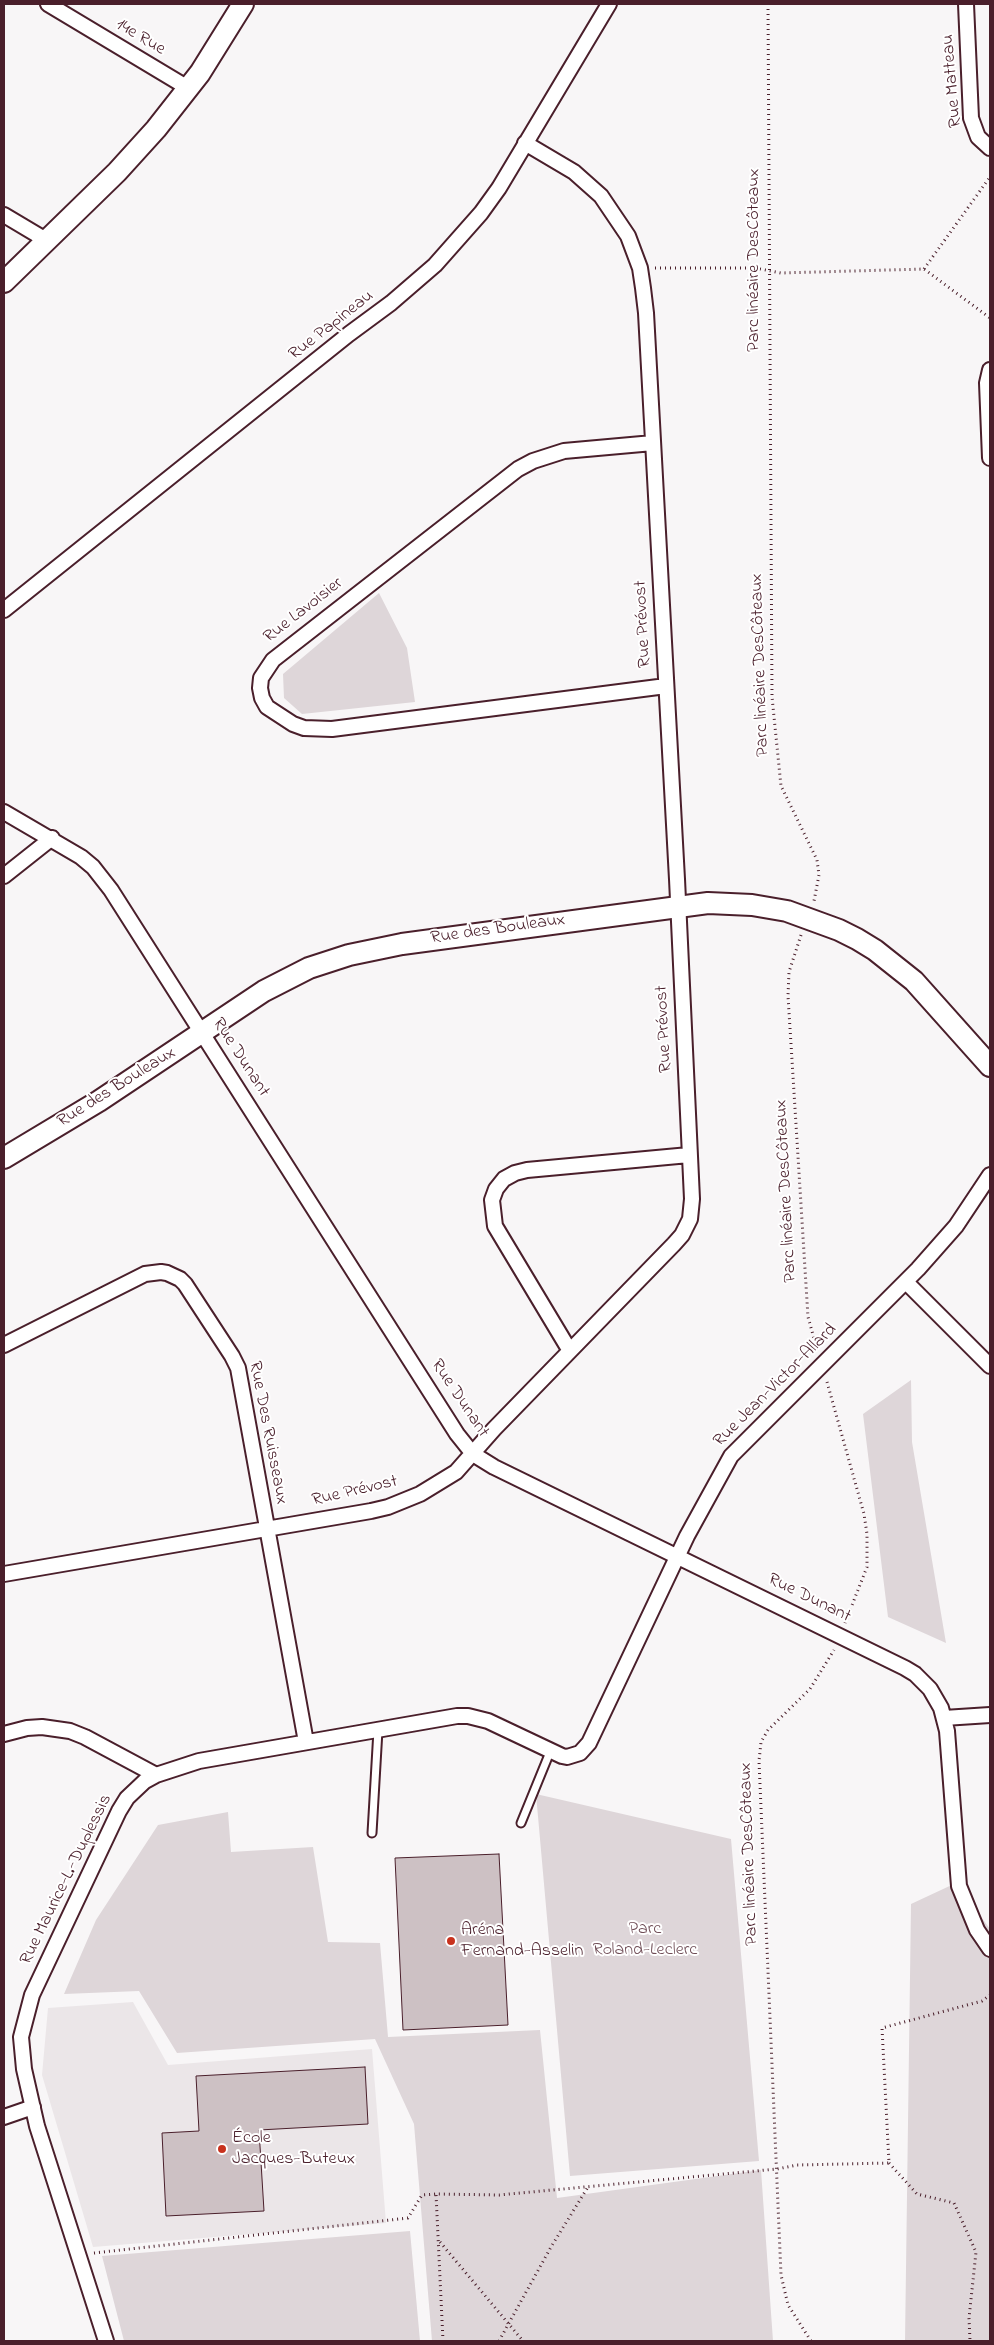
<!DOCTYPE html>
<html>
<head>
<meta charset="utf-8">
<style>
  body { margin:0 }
  #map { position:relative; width:994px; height:2345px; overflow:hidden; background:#f8f6f7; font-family:"Indie Flower",sans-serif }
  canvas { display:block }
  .frame { position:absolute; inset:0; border:5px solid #4a1f2b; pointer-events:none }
</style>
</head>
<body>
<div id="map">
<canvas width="994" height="2345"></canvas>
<div class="frame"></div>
</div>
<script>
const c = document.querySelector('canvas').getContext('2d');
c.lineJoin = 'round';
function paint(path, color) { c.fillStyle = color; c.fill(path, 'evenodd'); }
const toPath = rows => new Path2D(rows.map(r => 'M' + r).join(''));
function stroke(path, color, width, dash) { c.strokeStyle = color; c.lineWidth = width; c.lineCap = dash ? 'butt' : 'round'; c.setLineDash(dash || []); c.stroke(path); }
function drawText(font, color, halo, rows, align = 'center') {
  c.font = font + ' "Indie Flower",sans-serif'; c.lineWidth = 4; c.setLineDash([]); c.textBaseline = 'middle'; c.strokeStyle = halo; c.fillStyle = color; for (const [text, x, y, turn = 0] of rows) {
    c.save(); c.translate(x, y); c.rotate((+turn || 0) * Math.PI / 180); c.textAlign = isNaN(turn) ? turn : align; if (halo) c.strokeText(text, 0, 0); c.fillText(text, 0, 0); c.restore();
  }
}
paint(toPath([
  [133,2002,168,2065,372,2049,386,2223,93,2247,42,2075,48,2008]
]), '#ebe6e8');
paint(toPath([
  [379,593,407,648,415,702,302,714,284,698,283,674],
  [911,1380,912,1442,946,1643,888,1617,863,1414],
  [536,1794,731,1839,759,2161,570,2176],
  [228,1812,231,1852,313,1847,328,1942,380,1943,388,2037,540,2030,557,2198,761,2170,773,2341,432,2341,414,2124,375,2039,177,2053,139,1991,64,1994,96,1920,158,1825],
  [956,1883,990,1929,990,2341,905,2341,911,1904],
  [410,2231,420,2341,124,2341,102,2256]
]), '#ded6d9');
const building = toPath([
  [499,1854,508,2025,403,2030,395,1858,499,1854],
  [365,2067,368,2124,259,2130,264,2211,166,2216,162,2133,199,2131,196,2076,365,2067]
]);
paint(building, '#cdc1c4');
stroke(building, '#4a1f2b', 1);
const lane = toPath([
  [521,1823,550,1752],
  [372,1833,378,1730]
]);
const street = toPath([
  [48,4,188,88],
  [966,4,971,118,978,137,990,148],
  [4,215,46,240],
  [990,370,987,383,990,458],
  [653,443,564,451,533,461,518,469,273,660,261,678,260,688,262,698,267,707,293,724,304,728,332,729,666,686],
  [4,610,349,334,391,303,435,265,481,213,499,188,609,4],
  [4,812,81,857,93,867,111,890,457,1434,473,1454,494,1467,905,1668,915,1674,930,1689,941,1708,947,1731,959,1886,977,1930,990,1949],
  [4,876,52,838],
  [906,1282,990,1366],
  [4,1345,145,1274,161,1272,167,1273,180,1279,185,1284,232,1356,238,1368,306,1742],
  [570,1351,495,1226,492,1200,496,1189,504,1179,515,1173,527,1170,689,1155],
  [4,1574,371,1511,388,1507,420,1494,456,1472,494,1429,674,1244,682,1235,690,1219,692,1199,677,879,646,313,643,288,640,268,628,236,601,196,574,172,525,143],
  [944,1718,990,1715],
  [4,1734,27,1728,42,1727,70,1731,85,1737,156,1775],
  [4,2117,33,2107],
  [106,2341,37,2126,24,2069,21,2037,32,1995,119,1811,127,1798,145,1781,156,1775,199,1761,457,1716,468,1716,488,1721,562,1756,567,1757,580,1753,589,1743,687,1536,731,1456,918,1269,956,1226,990,1175]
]);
const secondary = toPath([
  [4,282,117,172,156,129,200,73,243,4],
  [4,1158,99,1101,264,991,309,968,349,955,402,944,708,903,752,905,787,911,839,930,857,939,875,950,914,981,990,1066]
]);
stroke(lane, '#4a1f2b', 11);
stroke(street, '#4a1f2b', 18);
stroke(secondary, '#4a1f2b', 24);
stroke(toPath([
  [768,4,772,697,781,786,817,860,819,875,814,901],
  [655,268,755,268,781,273,924,269,990,318],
  [924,269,990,177],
  [801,935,789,972,788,996,808,1317,817,1349],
  [827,1382,864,1514,867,1534,867,1567,845,1623],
  [889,2163,917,2194,954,2203,976,2252,969,2318,970,2341],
  [440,2242,523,2341],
  [94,2253,408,2218,422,2195,436,2194,436,2196],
  [443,2341,436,2194,499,2195,777,2169,797,2165,889,2163,882,2028,982,2001,990,1995],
  [499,2341,551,2247,588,2187],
  [811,2341,788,2305,781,2275,759,1761,761,1742,768,1730,810,1689,834,1650]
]), '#4a1f2b', 3, [1, 4]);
stroke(lane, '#fff', 7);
stroke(street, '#fff', 14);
stroke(secondary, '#fff', 20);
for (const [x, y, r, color] of [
  [451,1941,5,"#c8321e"],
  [222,2149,5,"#c8321e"]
]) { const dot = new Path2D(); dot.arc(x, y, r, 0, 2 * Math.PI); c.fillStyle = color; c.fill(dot); stroke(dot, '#fff', 2); }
drawText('18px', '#4a1f2b', '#fff', [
  ["14e Rue",140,38,31],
  ["Rue Matteau",953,81,-95],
  ["Parc linéaire DesCôteaux",755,260,-90],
  ["Rue Papineau",332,326,-38],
  ["Rue Lavoisier",304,611,-38],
  ["Rue Prévost",644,624,-93],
  ["Parc linéaire DesCôteaux",761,665,-92],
  ["Rue des Bouleaux",498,930,-8],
  ["Rue Prévost",665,1029,-93],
  ["Rue Dunant",240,1058,57],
  ["Rue des Bouleaux",117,1088,-32],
  ["Parc linéaire DesCôteaux",787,1191,-93],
  ["Rue Jean-Victor-Allard",776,1386,-45],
  ["Rue Dunant",459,1399,56],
  ["Rue Des Ruisseaux",267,1433,79],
  ["Rue Prévost",355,1492,-13],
  ["Rue Dunant",809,1599,26],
  ["Parc linéaire DesCôteaux",750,1854,-92],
  ["Rue Maurice-L.-Duplessis",67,1880,-64]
]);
drawText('18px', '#6f4d56', '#fff', [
  ["Parc",645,1930],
  ["Roland-Leclerc",645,1951]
]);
drawText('18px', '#4a1f2b', '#fff', [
  ["Aréna",461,1931],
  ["Fernand-Asselin",461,1952],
  ["École",232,2139],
  ["Jacques-Buteux",232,2160]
], 'left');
</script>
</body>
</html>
